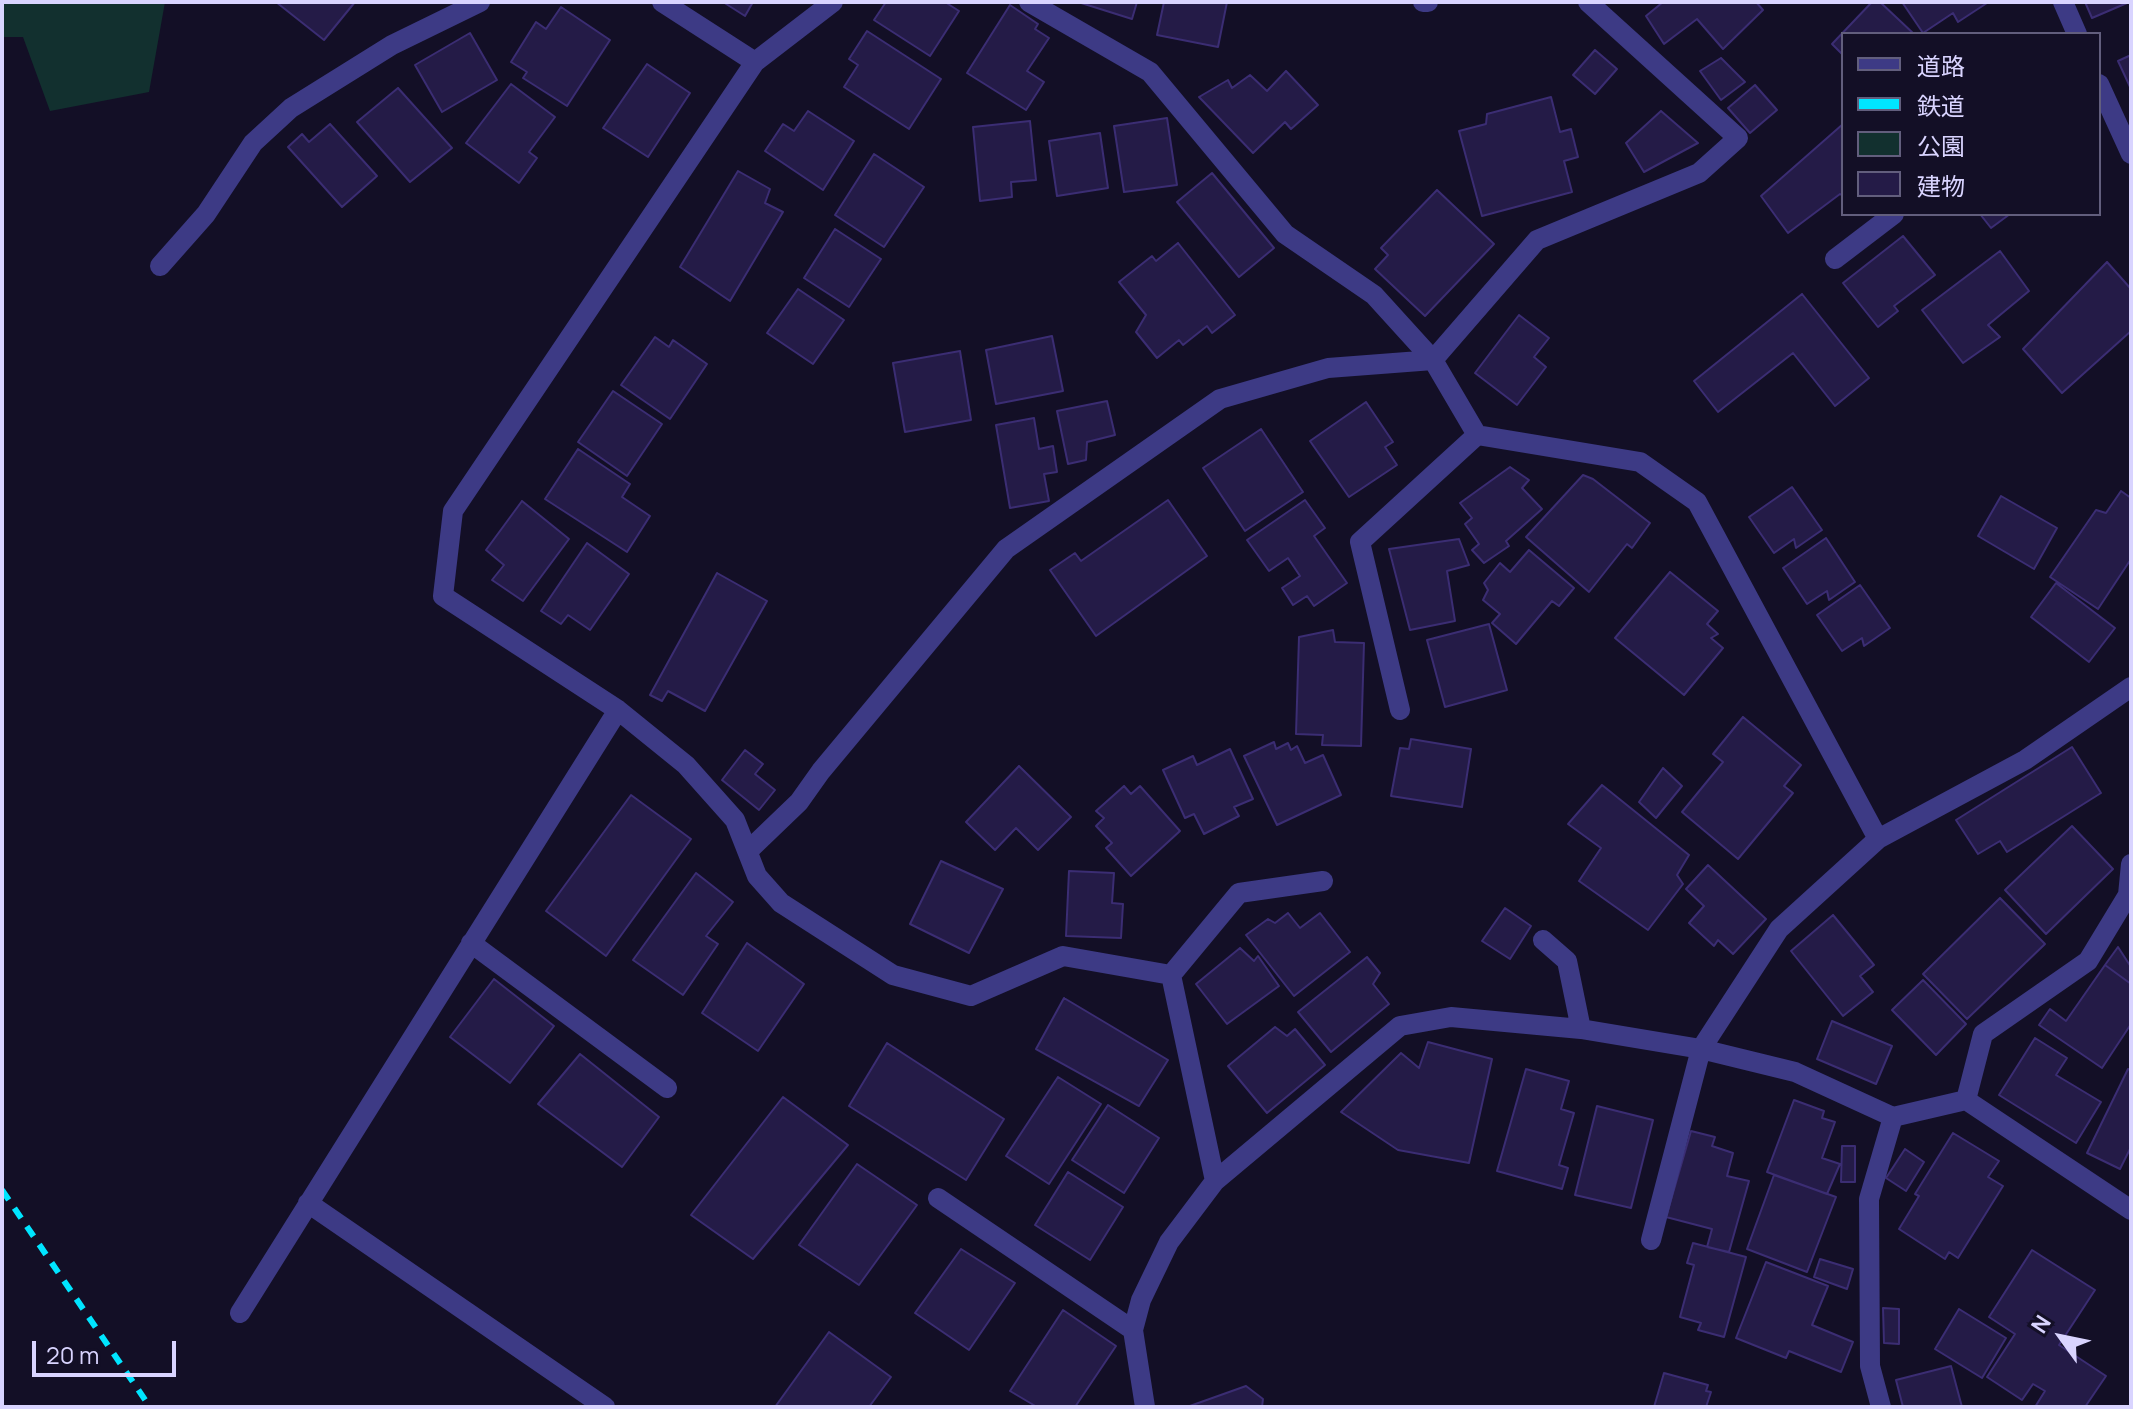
<!DOCTYPE html>
<html>
<head>
<meta charset="utf-8">
<style>
  body { margin:0 }
  #map { position:relative; width:2133px; height:1409px; overflow:hidden; background:#130f26; font-family:Manrope,"Noto Sans JP",sans-serif }
  canvas { display:block }
  .frame { position:absolute; inset:0; border:4px solid #d9d4ff; pointer-events:none }
  .legend { position:absolute; left:1841px; top:32px; width:260px; height:184px; box-sizing:border-box; background:#130f26; border:2px solid #625e7d; margin:0; padding:10px 14px; list-style:none; font-size:24px; color:#d9d4ff }
  .legend li { display:flex; align-items:center; gap:16px; height:40px }
  .legend b { width:40px; border:2px solid #625e7d }
  .north { position:absolute; left:2021px; top:1297px; width:80px; height:80px; -webkit-text-stroke:6px #130f26; paint-order:stroke; rotate:303deg; font-size:22px; font-weight:700; line-height:32px; text-align:center; color:#d9d4ff }
  .north::after { content:''; display:block; margin:auto; width:28px; height:36px; background:#d9d4ff; clip-path:polygon(50% 0,100% 100%,50% 72%,0 100%) }
  .scale { position:absolute; left:32px; top:1341px; width:144px; height:36px; box-sizing:border-box; border:4px solid #d9d4ff; border-top:0; padding-left:10px; font-size:24px; line-height:28px; white-space:nowrap; color:#d9d4ff; -webkit-text-stroke:6px #130f26; paint-order:stroke }
</style>
</head>
<body>
<div id="map">
<canvas width="2133" height="1409"></canvas>
<div class="frame"></div>
<ul class="legend">
<li><b style="height:10px;background:#3d3a85"></b>道路</li>
<li><b style="height:10px;background:#00e5ff"></b>鉄道</li>
<li><b style="height:22px;background:#12302f"></b>公園</li>
<li><b style="height:22px;background:#241b47"></b>建物</li>
</ul>
<div class="north">N</div>
<div class="scale">20 m</div>
</div>
<script>
const c = document.querySelector('canvas').getContext('2d');
c.lineJoin = 'round';
function paint(path, color) { c.fillStyle = color; c.fill(path, 'evenodd'); }
const toPath = rows => new Path2D(rows.map(r => 'M' + r).join(''));
function stroke(path, color, width, dash) { c.strokeStyle = color; c.lineWidth = width; c.lineCap = dash ? 'butt' : 'round'; c.setLineDash(dash || []); c.stroke(path); }
paint(toPath([
  [2,2,165,2,149,92,50,111,23,37,2,37]
]), '#12302f');
const building = toPath([
  [276,2,355,2,324,40,276,2],
  [723,2,753,2,745,16,723,2],
  [886,2,945,2,959,11,930,56,874,20,886,2],
  [1078,2,1137,2,1132,19,1078,2],
  [1164,2,1227,2,1218,47,1157,35,1164,2],
  [1663,2,1756,2,1763,10,1723,49,1697,19,1664,44,1646,16,1663,2],
  [1872,2,1880,2,1914,34,1843,34,1843,55,1832,44,1872,2],
  [1902,2,1986,2,1987,3,1958,22,1953,13,1923,33,1902,2],
  [2085,2,2127,2,2127,3,2092,18,2085,2],
  [1010,5,1038,24,1035,29,1049,38,1027,71,1044,82,1026,110,967,73,1010,5],
  [561,7,610,40,567,106,523,78,527,72,511,62,536,22,546,29,561,7],
  [867,31,941,79,909,129,844,87,858,65,849,59,867,31],
  [470,33,497,80,442,112,415,65,470,33],
  [1595,50,1617,69,1595,94,1573,75,1595,50],
  [2131,55,2131,89,2118,61,2131,55],
  [1721,58,1745,82,1721,100,1700,71,1721,58],
  [647,64,690,93,648,157,603,128,647,64],
  [1286,71,1318,105,1291,129,1285,122,1253,153,1199,97,1228,80,1232,88,1250,75,1267,91,1286,71],
  [511,84,555,117,529,152,537,158,519,183,466,143,511,84],
  [1755,85,1777,110,1750,133,1728,108,1755,85],
  [398,88,452,148,410,182,357,122,398,88],
  [1551,97,1560,132,1571,129,1578,157,1564,161,1572,192,1482,216,1459,131,1486,124,1487,114,1551,97],
  [808,111,854,141,823,190,765,151,783,124,794,131,808,111],
  [1661,111,1698,143,1644,172,1626,143,1661,111],
  [1167,118,1177,185,1124,192,1114,126,1167,118],
  [1030,121,1036,180,1011,182,1012,197,980,201,973,127,1030,121],
  [330,124,377,176,342,207,288,147,302,134,309,142,330,124],
  [1843,124,1843,196,1840,194,1788,233,1761,196,1843,124],
  [1100,133,1108,188,1057,196,1049,141,1100,133],
  [874,154,924,187,884,247,835,215,874,154],
  [738,171,770,189,765,203,783,212,730,301,680,267,738,171],
  [1212,173,1274,248,1239,277,1177,202,1212,173],
  [1437,190,1494,244,1425,316,1375,269,1388,255,1381,248,1437,190],
  [1980,214,2010,214,1991,228,1980,214],
  [835,229,881,259,849,307,804,278,835,229],
  [1903,236,1935,275,1894,306,1898,311,1878,327,1843,283,1903,236],
  [1178,243,1235,315,1212,333,1207,326,1183,345,1179,340,1157,358,1136,332,1146,315,1119,282,1152,256,1156,261,1178,243],
  [2000,251,2029,291,1988,325,2000,337,1963,363,1922,310,2000,251],
  [2107,262,2131,289,2131,331,2062,393,2023,349,2107,262],
  [798,289,844,320,813,364,767,333,798,289],
  [1802,294,1869,378,1835,406,1793,353,1718,412,1694,381,1802,294],
  [1519,315,1549,338,1534,357,1546,367,1517,405,1475,373,1519,315],
  [1052,336,1063,391,996,404,986,350,1052,336],
  [655,337,669,347,673,340,707,364,670,419,621,385,655,337],
  [960,351,971,420,905,432,893,363,960,351],
  [613,391,662,424,627,476,578,442,613,391],
  [1107,401,1115,435,1087,442,1086,460,1068,464,1057,411,1107,401],
  [1366,402,1393,442,1385,447,1397,465,1349,497,1310,441,1366,402],
  [1034,418,1039,449,1053,446,1057,472,1044,474,1049,501,1010,508,996,425,1034,418],
  [1261,429,1303,492,1245,531,1203,468,1261,429],
  [578,449,630,484,622,497,650,516,627,552,545,499,578,449],
  [1510,467,1529,480,1522,488,1542,509,1506,541,1509,546,1484,563,1472,550,1479,544,1465,524,1472,518,1460,503,1510,467],
  [1583,475,1593,479,1650,523,1632,548,1627,544,1589,592,1526,537,1583,475],
  [1792,487,1822,530,1796,548,1794,539,1774,553,1749,517,1792,487],
  [2121,491,2131,498,2131,559,2098,609,2050,577,2096,510,2106,513,2121,491],
  [2001,496,2057,528,2034,569,1978,536,2001,496],
  [1168,500,1207,556,1096,636,1050,570,1075,553,1081,561,1168,500],
  [1305,500,1325,528,1314,536,1347,583,1314,606,1307,596,1293,605,1282,588,1300,576,1288,558,1269,571,1247,540,1305,500],
  [522,501,569,539,523,601,492,580,504,565,486,550,522,501],
  [1826,538,1855,582,1829,600,1827,591,1807,604,1783,568,1826,538],
  [1459,539,1469,565,1447,571,1455,621,1410,630,1389,549,1459,539],
  [587,543,629,574,590,630,568,615,561,624,541,611,587,543],
  [1529,550,1574,588,1559,606,1552,601,1516,644,1492,623,1500,614,1483,600,1488,590,1484,583,1500,563,1510,572,1529,550],
  [1670,572,1718,611,1707,624,1718,634,1711,638,1723,648,1684,695,1615,638,1670,572],
  [717,573,767,601,705,711,668,691,662,701,650,695,717,573],
  [2056,583,2115,628,2089,662,2031,617,2056,583],
  [1860,585,1890,628,1864,646,1862,638,1842,651,1817,615,1860,585],
  [1489,624,1507,690,1445,707,1427,640,1489,624],
  [1333,630,1335,642,1364,643,1361,746,1322,745,1323,735,1296,734,1299,637,1333,630],
  [1743,717,1801,765,1784,786,1793,793,1738,859,1682,812,1723,762,1713,754,1743,717],
  [1411,739,1471,749,1462,807,1391,796,1400,748,1409,749,1411,739],
  [1274,742,1276,749,1288,743,1291,750,1297,746,1305,763,1323,755,1341,795,1277,825,1244,756,1274,742],
  [2072,747,2101,793,2007,852,2000,841,1978,854,1956,820,2072,747],
  [1230,749,1253,799,1234,807,1239,816,1204,834,1194,814,1185,818,1163,770,1193,756,1197,765,1230,749],
  [745,750,763,764,755,774,775,790,759,810,722,780,745,750],
  [1019,766,1071,817,1038,850,1016,828,995,850,966,822,1019,766],
  [1663,768,1682,786,1656,818,1639,802,1663,768],
  [1602,785,1689,855,1677,875,1683,884,1648,930,1579,881,1601,848,1568,824,1602,785],
  [1124,786,1131,794,1140,786,1180,831,1131,876,1106,848,1112,843,1096,826,1104,818,1096,811,1124,786],
  [631,795,691,839,606,956,546,911,631,795],
  [2072,826,2113,869,2046,934,2005,890,2072,826],
  [941,861,1003,889,969,953,910,924,941,861],
  [1708,865,1766,919,1733,954,1718,940,1714,946,1689,923,1704,906,1686,889,1708,865],
  [1069,871,1114,873,1112,903,1123,904,1121,938,1066,936,1069,871],
  [696,873,733,902,706,936,718,944,683,995,633,960,696,873],
  [2000,898,2045,944,1967,1019,1923,974,2000,898],
  [1505,908,1531,926,1510,959,1482,941,1505,908],
  [1288,913,1300,928,1320,913,1350,952,1294,996,1246,935,1268,919,1275,923,1288,913],
  [1833,915,1874,965,1860,976,1873,992,1843,1016,1791,951,1833,915],
  [747,943,804,984,758,1051,702,1013,747,943],
  [2118,947,2131,967,2131,984,2105,965,2118,947],
  [1240,948,1254,961,1258,956,1279,986,1227,1024,1196,984,1240,948],
  [1367,957,1380,973,1373,984,1389,1004,1331,1052,1298,1012,1367,957],
  [2105,965,2131,984,2131,1024,2102,1068,2039,1025,2050,1009,2066,1021,2105,965],
  [494,979,554,1026,510,1083,450,1037,494,979],
  [1923,980,1966,1024,1936,1055,1892,1010,1923,980],
  [1064,998,1168,1060,1139,1106,1036,1049,1064,998],
  [1832,1021,1892,1046,1876,1084,1817,1059,1832,1021],
  [1275,1027,1287,1036,1295,1029,1325,1065,1267,1113,1228,1066,1275,1027],
  [2035,1038,2067,1058,2056,1075,2101,1102,2076,1143,1999,1095,2035,1038],
  [1428,1042,1492,1059,1469,1163,1398,1150,1341,1112,1401,1053,1419,1068,1428,1042],
  [887,1043,1004,1119,966,1180,849,1106,887,1043],
  [580,1054,659,1117,622,1167,538,1104,580,1054],
  [1526,1069,1569,1081,1561,1109,1574,1113,1559,1165,1568,1168,1562,1189,1497,1171,1526,1069],
  [2128,1069,2131,1070,2131,1147,2120,1169,2087,1153,2128,1069],
  [1058,1077,1101,1104,1049,1184,1006,1156,1058,1077],
  [783,1097,848,1145,753,1259,691,1215,783,1097],
  [1794,1100,1824,1111,1822,1118,1835,1122,1822,1158,1840,1164,1827,1194,1767,1172,1794,1100],
  [1108,1105,1159,1138,1124,1193,1072,1160,1108,1105],
  [1597,1106,1653,1120,1631,1208,1575,1195,1597,1106],
  [1691,1131,1715,1137,1712,1146,1733,1153,1727,1176,1749,1181,1729,1252,1707,1247,1712,1229,1666,1217,1691,1131],
  [1953,1133,1999,1161,1988,1177,2003,1186,1958,1258,1949,1252,1945,1259,1899,1229,1919,1196,1915,1194,1953,1133],
  [1842,1146,1855,1146,1855,1182,1841,1182,1842,1146],
  [1905,1149,1924,1162,1906,1191,1886,1178,1905,1149],
  [857,1164,917,1205,859,1285,799,1245,857,1164],
  [1068,1172,1123,1207,1090,1260,1035,1225,1068,1172],
  [1774,1175,1836,1197,1807,1272,1747,1249,1774,1175],
  [1693,1243,1746,1257,1724,1337,1698,1330,1701,1323,1680,1317,1694,1265,1687,1263,1693,1243],
  [961,1249,1015,1283,969,1350,915,1313,961,1249],
  [2032,1250,2095,1290,2059,1345,2106,1376,2085,1407,2035,1407,2045,1391,2033,1384,2022,1400,1987,1377,2015,1334,1989,1317,2032,1250],
  [1820,1259,1853,1269,1847,1289,1814,1277,1820,1259],
  [1766,1262,1828,1286,1812,1325,1853,1342,1841,1372,1789,1351,1786,1358,1736,1338,1766,1262],
  [1883,1308,1899,1309,1899,1344,1884,1343,1883,1308],
  [1959,1309,2006,1338,1982,1378,1935,1349,1959,1309],
  [1063,1310,1116,1346,1075,1407,1037,1407,1010,1391,1063,1310],
  [829,1332,891,1377,869,1407,775,1407,829,1332],
  [1951,1366,1962,1407,1903,1407,1896,1380,1951,1366],
  [1664,1373,1708,1385,1706,1391,1711,1392,1706,1407,1654,1407,1664,1373],
  [1246,1386,1263,1399,1262,1407,1187,1407,1246,1386]
]);
paint(building, '#241b47');
stroke(building, '#3b2d73', 2);
stroke(toPath([
  [662,2,755,62],
  [833,2,755,62,453,511,443,596,618,710,686,765,735,820,757,876,781,903,893,975,971,996,1063,956,1171,975,1215,1181],
  [1029,2,1150,72,1285,234,1374,295,1433,360,1537,240,1699,173,1738,138,1588,2],
  [1423,2,1428,2],
  [2063,2,2077,34],
  [2099,84,2131,154],
  [1835,259,1894,214],
  [160,266,206,214,253,143,291,108,392,45,480,2],
  [1400,710,1360,542,1477,435],
  [1878,839,2025,760,2131,687],
  [748,851,799,802,821,771,1006,549,1220,399,1328,368,1433,360,1477,435,1640,462,1697,502,1878,839,1779,929,1701,1049,1651,1240],
  [1543,940,1567,961,1581,1029],
  [471,943,667,1088],
  [1171,975,1239,893,1323,881],
  [1966,1100,1983,1034,2088,961,2128,895,2131,864],
  [938,1198,1133,1330],
  [308,1203,605,1407],
  [240,1313,618,710],
  [1145,1407,1133,1330,1141,1300,1169,1242,1215,1181,1400,1026,1451,1017,1581,1029,1701,1049,1795,1072,1893,1117],
  [1881,1407,1870,1366,1869,1199,1893,1117,1966,1100,2131,1210]
]), '#3d3a85', 20);
stroke(toPath([
  [2,1190,150,1407]
]), '#00e5ff', 6, [12, 10]);
</script>
</body>
</html>
